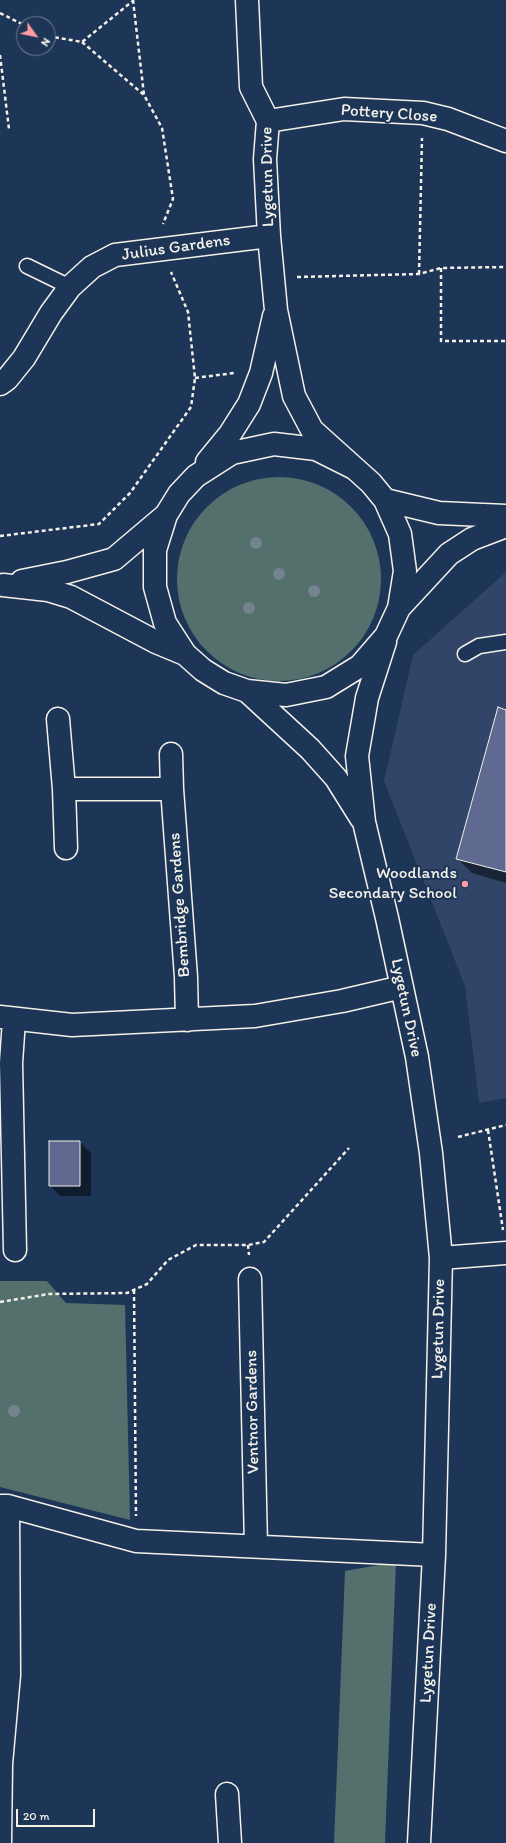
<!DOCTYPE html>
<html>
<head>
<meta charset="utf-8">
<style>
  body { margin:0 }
  #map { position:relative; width:506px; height:1843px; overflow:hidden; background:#1d3557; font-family:Itim,sans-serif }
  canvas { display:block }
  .north { position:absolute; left:16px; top:16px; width:40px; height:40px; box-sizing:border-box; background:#1d3557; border:1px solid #738091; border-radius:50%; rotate:123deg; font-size:11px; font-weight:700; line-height:16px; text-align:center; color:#f4f1e8 }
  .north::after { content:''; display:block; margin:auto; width:14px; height:18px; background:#ff9aa2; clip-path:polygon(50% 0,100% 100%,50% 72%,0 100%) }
  .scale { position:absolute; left:16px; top:1809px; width:79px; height:18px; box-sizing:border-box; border:2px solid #f4f1e8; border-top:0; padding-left:5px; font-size:12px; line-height:14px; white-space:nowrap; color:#f4f1e8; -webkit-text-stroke:3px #1d3557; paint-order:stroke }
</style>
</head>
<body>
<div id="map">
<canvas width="506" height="1843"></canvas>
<div class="north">N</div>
<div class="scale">20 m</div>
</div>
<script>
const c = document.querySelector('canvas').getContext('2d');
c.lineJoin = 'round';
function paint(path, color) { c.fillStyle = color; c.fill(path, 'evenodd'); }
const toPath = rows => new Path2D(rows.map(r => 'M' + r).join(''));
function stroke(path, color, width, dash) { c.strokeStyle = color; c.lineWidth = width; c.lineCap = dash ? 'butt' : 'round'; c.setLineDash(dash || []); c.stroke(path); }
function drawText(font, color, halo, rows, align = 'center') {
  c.font = font + ' Itim,sans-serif'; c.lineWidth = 4; c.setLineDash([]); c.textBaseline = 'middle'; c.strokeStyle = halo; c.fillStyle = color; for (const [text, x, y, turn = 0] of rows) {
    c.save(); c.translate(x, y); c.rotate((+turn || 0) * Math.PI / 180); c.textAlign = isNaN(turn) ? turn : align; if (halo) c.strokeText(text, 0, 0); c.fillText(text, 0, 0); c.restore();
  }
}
paint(toPath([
  [506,572,506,1098,479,1103,465,986,384,781,413,655]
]), '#314568');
paint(toPath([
  '177 579a102 102 0 1 1 204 0a102 102 0 1 1-204 0Z',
  [0,1281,47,1281,66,1303,125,1305,130,1520,0,1487],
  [396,1562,385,1843,334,1843,345,1571]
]), '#54706d');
paint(toPath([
  [506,711,506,883,472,873,457,858],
  [50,1142,80,1142,91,1153,91,1196,60,1196,50,1185]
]), '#0007');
const building = toPath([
  [498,707,506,710,506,872,456,859,498,707],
  [49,1141,80,1141,80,1186,49,1186,49,1141]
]);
paint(building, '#606990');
stroke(building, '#f4f1e8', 1);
const service = toPath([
  [27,266,70,287],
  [465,654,479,646,506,642]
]);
const minor = toPath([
  [247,0,251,87,268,121,265,159,269,236,276,310,294,396,312,430,371,483,385,500,400,534,405,571,399,608,386,636,360,666,326,687,286,695,247,691,224,683,203,670,185,654,165,623,155,587,155,550,166,515,179,494,196,476,232,453,274,444,316,449,354,468],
  [268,121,344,109,423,113,448,119,506,141],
  [0,384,7,379,24,358,51,313,70,287,92,267,115,255,269,236],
  [207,462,230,434,249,404,261,373,274,316],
  [385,500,439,513,506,516],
  [22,581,67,572,114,559,166,515],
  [3,585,48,590,71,597,156,642,185,654],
  [399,608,449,554,472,539,506,526],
  [385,642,367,698,357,756,364,822,387,918,417,1057,431,1153,441,1258,434,1555,419,1843],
  [247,691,310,749,336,778,361,818],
  [58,719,64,789,66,848],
  [171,754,172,789,186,977,187,1020],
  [64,789,172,789],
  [0,1017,72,1025,255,1016,342,1001,402,987],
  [14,1020,11,1063,15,1250],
  [441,1258,506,1253],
  [250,1279,256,1546],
  [0,1506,8,1506,136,1541,434,1555],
  [227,1794,230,1843],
  [0,1843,1,1764,9,1675,8,1506]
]);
stroke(service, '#f4f1e8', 17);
stroke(minor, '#f4f1e8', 25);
stroke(toPath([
  [133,0,144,95,162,128,173,199,163,224],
  [0,13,24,25],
  [48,36,82,42,134,0],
  [82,42,144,95],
  [0,55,9,129],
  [441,268,441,341,506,341],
  [419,274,422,138],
  [297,277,419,274,441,268,506,267],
  [195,378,234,373],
  [0,536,99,524,130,493,191,407,195,378,188,312,171,272],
  [488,1130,503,1230],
  [458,1137,506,1125],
  [248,1245,249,1255],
  [134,1290,136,1516],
  [0,1302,49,1294,127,1293,147,1284,168,1260,196,1245,248,1245,264,1242,349,1148]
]), '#f4f1e8', 2.5, [4, 3]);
stroke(service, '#1d3557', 14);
stroke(minor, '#1d3557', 22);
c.fillStyle = '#74848f';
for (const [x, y] of [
  [256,543],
  [279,574],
  [314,591],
  [249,608],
  [14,1411]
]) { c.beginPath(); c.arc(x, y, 6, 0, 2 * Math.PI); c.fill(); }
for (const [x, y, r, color] of [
  [465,884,4,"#ff9aa2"]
]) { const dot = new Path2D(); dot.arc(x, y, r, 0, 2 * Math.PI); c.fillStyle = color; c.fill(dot); stroke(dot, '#1d3557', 1.5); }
drawText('17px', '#f4f1e8', '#1d3557', [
  ["Pottery Close",389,114,4],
  ["Lygetun Drive",268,177,-91],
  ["Julius Gardens",176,248,-8],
  ["Bembridge Gardens",180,905,-94],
  ["Lygetun Drive",406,1008,78],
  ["Lygetun Drive",439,1329,-89],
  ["Ventnor Gardens",253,1412,-91],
  ["Lygetun Drive",429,1653,-87]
]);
drawText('17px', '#f4f1e8', '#1d3557', [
  ["Woodlands",457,874],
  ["Secondary School",457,894]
], 'right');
</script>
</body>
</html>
